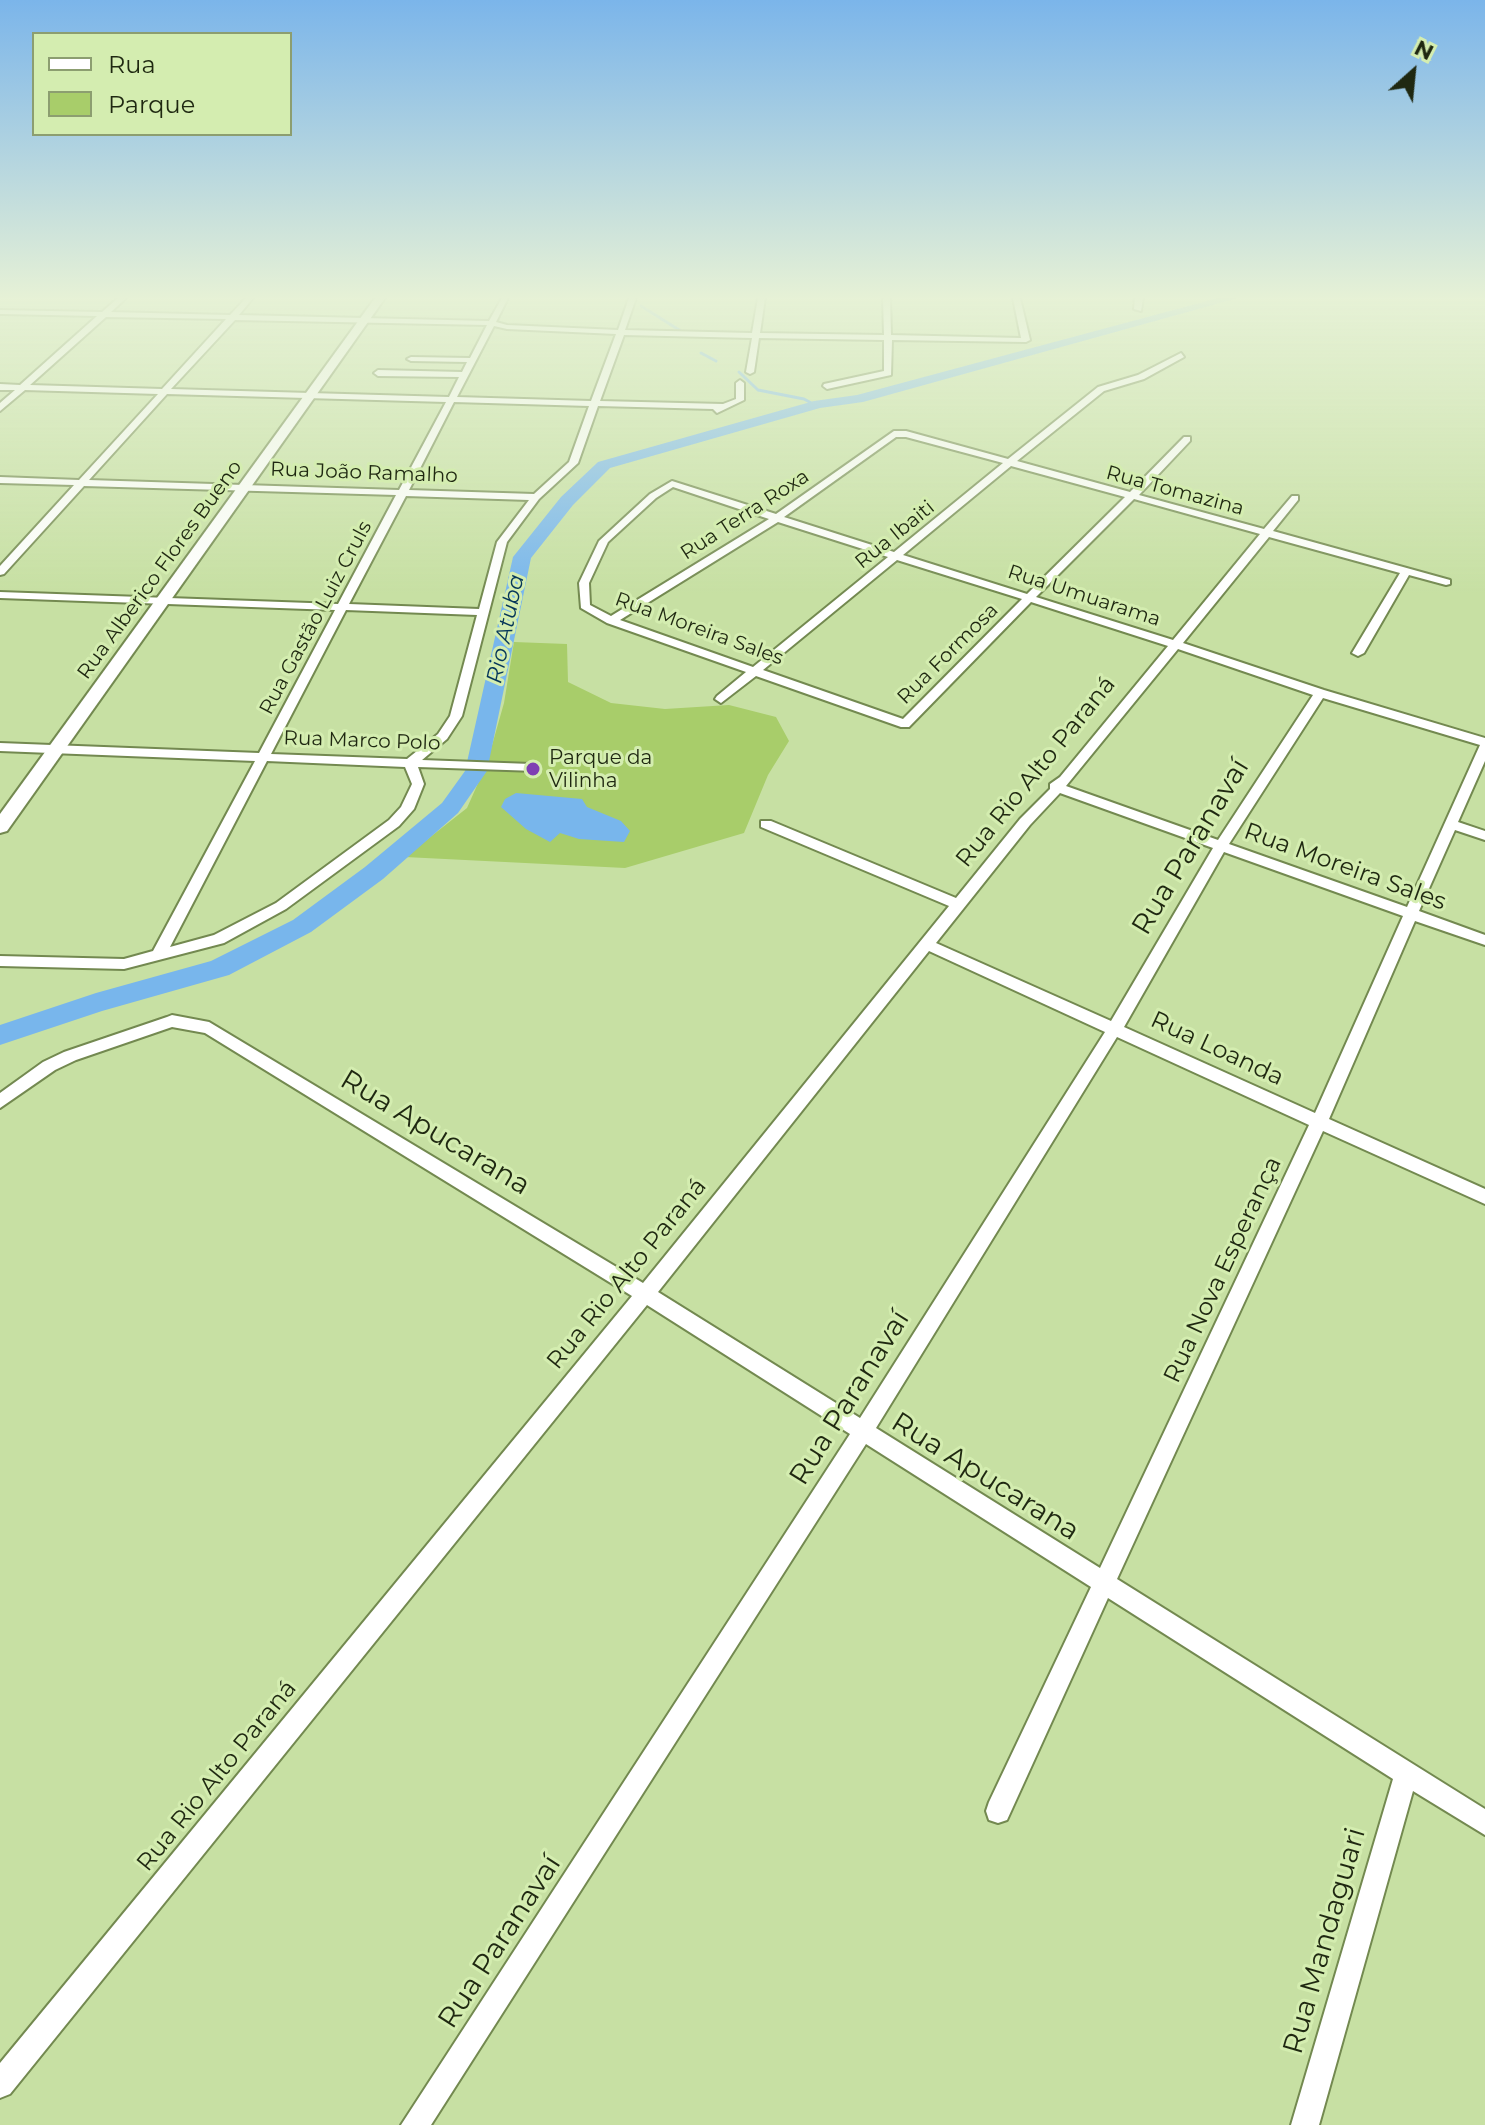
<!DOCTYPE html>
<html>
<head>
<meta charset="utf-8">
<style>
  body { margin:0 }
  #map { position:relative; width:1485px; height:2125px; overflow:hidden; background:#c7e0a3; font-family:Montserrat,sans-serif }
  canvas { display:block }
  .legend { position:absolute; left:32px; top:32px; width:260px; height:104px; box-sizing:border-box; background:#d4edb0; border:2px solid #8c9e70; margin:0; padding:10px 14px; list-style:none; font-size:24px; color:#1f2811 }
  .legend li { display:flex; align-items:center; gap:16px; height:40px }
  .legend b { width:40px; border:2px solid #8c9e70 }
  .north { position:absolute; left:1373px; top:32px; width:80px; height:80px; -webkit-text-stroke:6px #d4edb0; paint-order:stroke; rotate:27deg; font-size:22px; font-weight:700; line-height:32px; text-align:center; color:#1f2811 }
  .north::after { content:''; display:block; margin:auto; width:28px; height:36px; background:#1f2811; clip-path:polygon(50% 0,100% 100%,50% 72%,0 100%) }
</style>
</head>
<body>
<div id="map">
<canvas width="1485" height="2125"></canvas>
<ul class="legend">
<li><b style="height:10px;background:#fff"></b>Rua</li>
<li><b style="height:22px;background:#a8cd6a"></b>Parque</li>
</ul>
<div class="north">N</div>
</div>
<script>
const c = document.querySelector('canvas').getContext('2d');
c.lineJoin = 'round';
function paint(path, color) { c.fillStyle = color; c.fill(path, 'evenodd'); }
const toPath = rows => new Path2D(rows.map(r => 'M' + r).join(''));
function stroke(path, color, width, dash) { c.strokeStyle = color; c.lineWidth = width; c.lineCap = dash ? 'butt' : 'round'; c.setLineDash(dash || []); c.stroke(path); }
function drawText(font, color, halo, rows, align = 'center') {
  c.font = font + ' Montserrat,sans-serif'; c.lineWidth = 6; c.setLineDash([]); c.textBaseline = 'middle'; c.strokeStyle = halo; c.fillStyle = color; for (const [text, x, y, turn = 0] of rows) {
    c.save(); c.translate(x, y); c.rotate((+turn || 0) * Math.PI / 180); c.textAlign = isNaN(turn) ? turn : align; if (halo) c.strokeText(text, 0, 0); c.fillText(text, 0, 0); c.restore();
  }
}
paint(toPath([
  [514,642,567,644,568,682,611,703,665,709,729,705,776,717,789,741,768,775,744,833,625,868,405,857,467,808,487,763,504,703]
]), '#a8cd6a');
paint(toPath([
  [516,793,582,799,587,807,621,821,630,831,624,842,579,839,560,833,550,842,526,829,501,807,505,799]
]), '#78b6ec');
stroke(toPath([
  [641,306,684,333],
  [701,353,716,361],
  [739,372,758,390,804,399,815,405]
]), '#78b6ec', 3);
paint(toPath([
  [1218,298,1238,298,863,402,820,408,610,468,573,505,531,558,487,771,458,813,383,879,311,932,229,975,102,1011,0,1045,0,1025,96,993,211,961,293,920,365,867,442,803,465,771,513,557,561,497,598,462,814,401,857,395,1218,298]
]), '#78b6ec');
const street = toPath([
  [118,298,126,298,111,312,230,315,246,298,253,298,239,315,489,321,502,298,508,298,496,322,507,325,618,330,629,298,636,298,625,330,752,333,758,298,765,298,760,333,884,335,883,298,890,298,891,335,1021,338,1013,298,1020,298,1030,340,1026,342,892,340,891,375,827,389,823,386,824,384,884,371,884,340,759,338,754,372,750,374,746,372,752,338,624,335,600,401,723,404,736,399,736,383,740,380,744,383,744,400,717,413,713,409,598,406,578,463,539,499,507,542,462,716,447,739,422,760,531,764,536,765,536,771,418,767,424,784,414,809,399,826,286,909,224,943,124,969,0,966,0,956,124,959,153,951,255,761,0,751,0,743,259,753,335,610,0,598,0,592,338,604,396,495,84,486,4,574,0,575,0,566,74,485,0,483,0,477,79,480,158,394,25,390,0,411,0,403,15,390,0,390,0,384,20,385,97,316,0,314,0,310,102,312,118,298],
  [106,317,226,319,162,389,30,385,106,317],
  [235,320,487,325,470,358,411,357,407,359,411,361,467,362,462,372,378,370,374,373,378,376,459,377,449,397,171,389,235,320],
  [494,326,507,329,616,334,591,401,457,397,494,326],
  [167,394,446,402,399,490,89,480,167,394],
  [454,402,589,406,569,462,534,494,409,490,454,402],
  [406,496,529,500,497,542,479,609,349,604,406,496],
  [346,610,477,615,450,716,438,734,407,759,271,754,346,610],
  [267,761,405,767,412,784,401,807,389,820,276,903,214,935,170,947,267,761],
  [1135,298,1143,298,1141,311,1134,309,1135,298],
  [1181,353,1184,357,1144,379,1104,391,1017,461,1130,492,1184,437,1190,437,1190,441,1139,495,1264,529,1292,496,1298,496,1298,500,1273,531,1450,580,1450,584,1446,585,1409,575,1364,653,1358,656,1352,653,1400,573,1269,537,1183,643,1324,690,1485,738,1485,761,1458,822,1485,831,1485,840,1455,830,1419,911,1485,935,1485,945,1415,921,1329,1119,1485,1189,1485,1204,1323,1131,1117,1579,1485,1809,1485,1835,1413,1791,1319,2125,1291,2125,1393,1779,1108,1598,1007,1820,998,1823,989,1820,986,1811,989,1802,1091,1587,866,1444,431,2125,401,2125,850,1434,647,1305,10,2094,0,2098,0,2063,632,1296,205,1033,172,1027,76,1060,55,1070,0,1108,0,1093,43,1062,64,1052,167,1017,172,1015,209,1022,643,1283,949,906,761,827,761,821,771,821,956,898,1020,819,1050,789,1050,784,1060,777,1168,646,1031,602,909,727,901,727,756,676,721,703,715,699,717,696,746,672,607,623,581,608,579,583,599,541,650,494,672,481,776,514,894,431,906,431,1008,459,1098,387,1138,375,1181,353],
  [896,437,906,437,1003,463,894,552,784,517,896,437],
  [1011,466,1125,497,1027,594,903,555,1011,466],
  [673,487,769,519,611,616,590,605,589,583,608,542,656,498,673,487],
  [1134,499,1260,534,1173,640,1036,597,1134,499],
  [778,522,888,557,753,667,620,620,778,522],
  [897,560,1022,599,903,719,763,670,897,560],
  [1178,649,1313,695,1218,840,1066,786,1178,649],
  [1323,698,1480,745,1407,907,1229,844,1323,698],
  [1060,793,1213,848,1111,1021,936,943,1030,825,1060,793],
  [1224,852,1403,916,1315,1113,1124,1027,1224,852],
  [929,951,1105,1032,860,1418,658,1292,929,951],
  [1117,1037,1309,1125,1100,1568,876,1428,1117,1037]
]);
const secondary = toPath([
  [375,298,385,298,7,831,0,833,0,814,375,298]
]);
stroke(street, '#738950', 4);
stroke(secondary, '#738950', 4);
paint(street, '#fff');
paint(secondary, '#fff');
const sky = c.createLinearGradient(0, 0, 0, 595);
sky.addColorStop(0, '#7bb5ea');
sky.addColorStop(0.5, '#e6f1d6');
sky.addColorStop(1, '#e6f1d600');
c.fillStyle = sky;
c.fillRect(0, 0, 1485, 595);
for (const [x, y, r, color] of [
  [533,769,8,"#7f3fb3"]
]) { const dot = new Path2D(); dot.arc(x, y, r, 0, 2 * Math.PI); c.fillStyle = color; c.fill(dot); stroke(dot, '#d4edb0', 3); }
drawText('20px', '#1f2811', '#d4edb0', [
  ["Rua João Ramalho",364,473,2],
  ["Rua Tomazina",1175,491,15],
  ["Rua Terra Roxa",745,515,-33],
  ["Rua Ibaiti",895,535,-39],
  ["Rua Alberico Flores Bueno",160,570,-54],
  ["Rua Umuarama",1084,596,18],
  ["Rua Gastão Luiz Cruls",316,618,-62],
  ["Rua Moreira Sales",699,629,20],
  ["Rua Formosa",948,654,-45],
  ["Rua Marco Polo",362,741,2]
]);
drawText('20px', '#1f2811', '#d4edb0', [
  ["Parque da",549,758],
  ["Vilinha",549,781]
], 'left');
drawText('italic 22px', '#053659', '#d4edb0', [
  ["Rio Atuba",506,629,-78]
]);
drawText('24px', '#1f2811', '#d4edb0', [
  ["Rua Rio Alto Paraná",1036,772,-51],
  ["Rua Moreira Sales",1345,867,20],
  ["Rua Loanda",1217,1049,25],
  ["Rua Nova Esperança",1223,1270,-65],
  ["Rua Rio Alto Paraná",627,1274,-51],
  ["Rua Rio Alto Paraná",217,1776,-51]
]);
drawText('28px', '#1f2811', '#d4edb0', [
  ["Rua Paranavaí",1191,847,-59],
  ["Rua Apucarana",435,1133,31],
  ["Rua Paranavaí",850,1398,-58],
  ["Rua Apucarana",985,1477,32],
  ["Rua Mandaguari",1325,1941,-74],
  ["Rua Paranavaí",500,1942,-57]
]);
</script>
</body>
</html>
